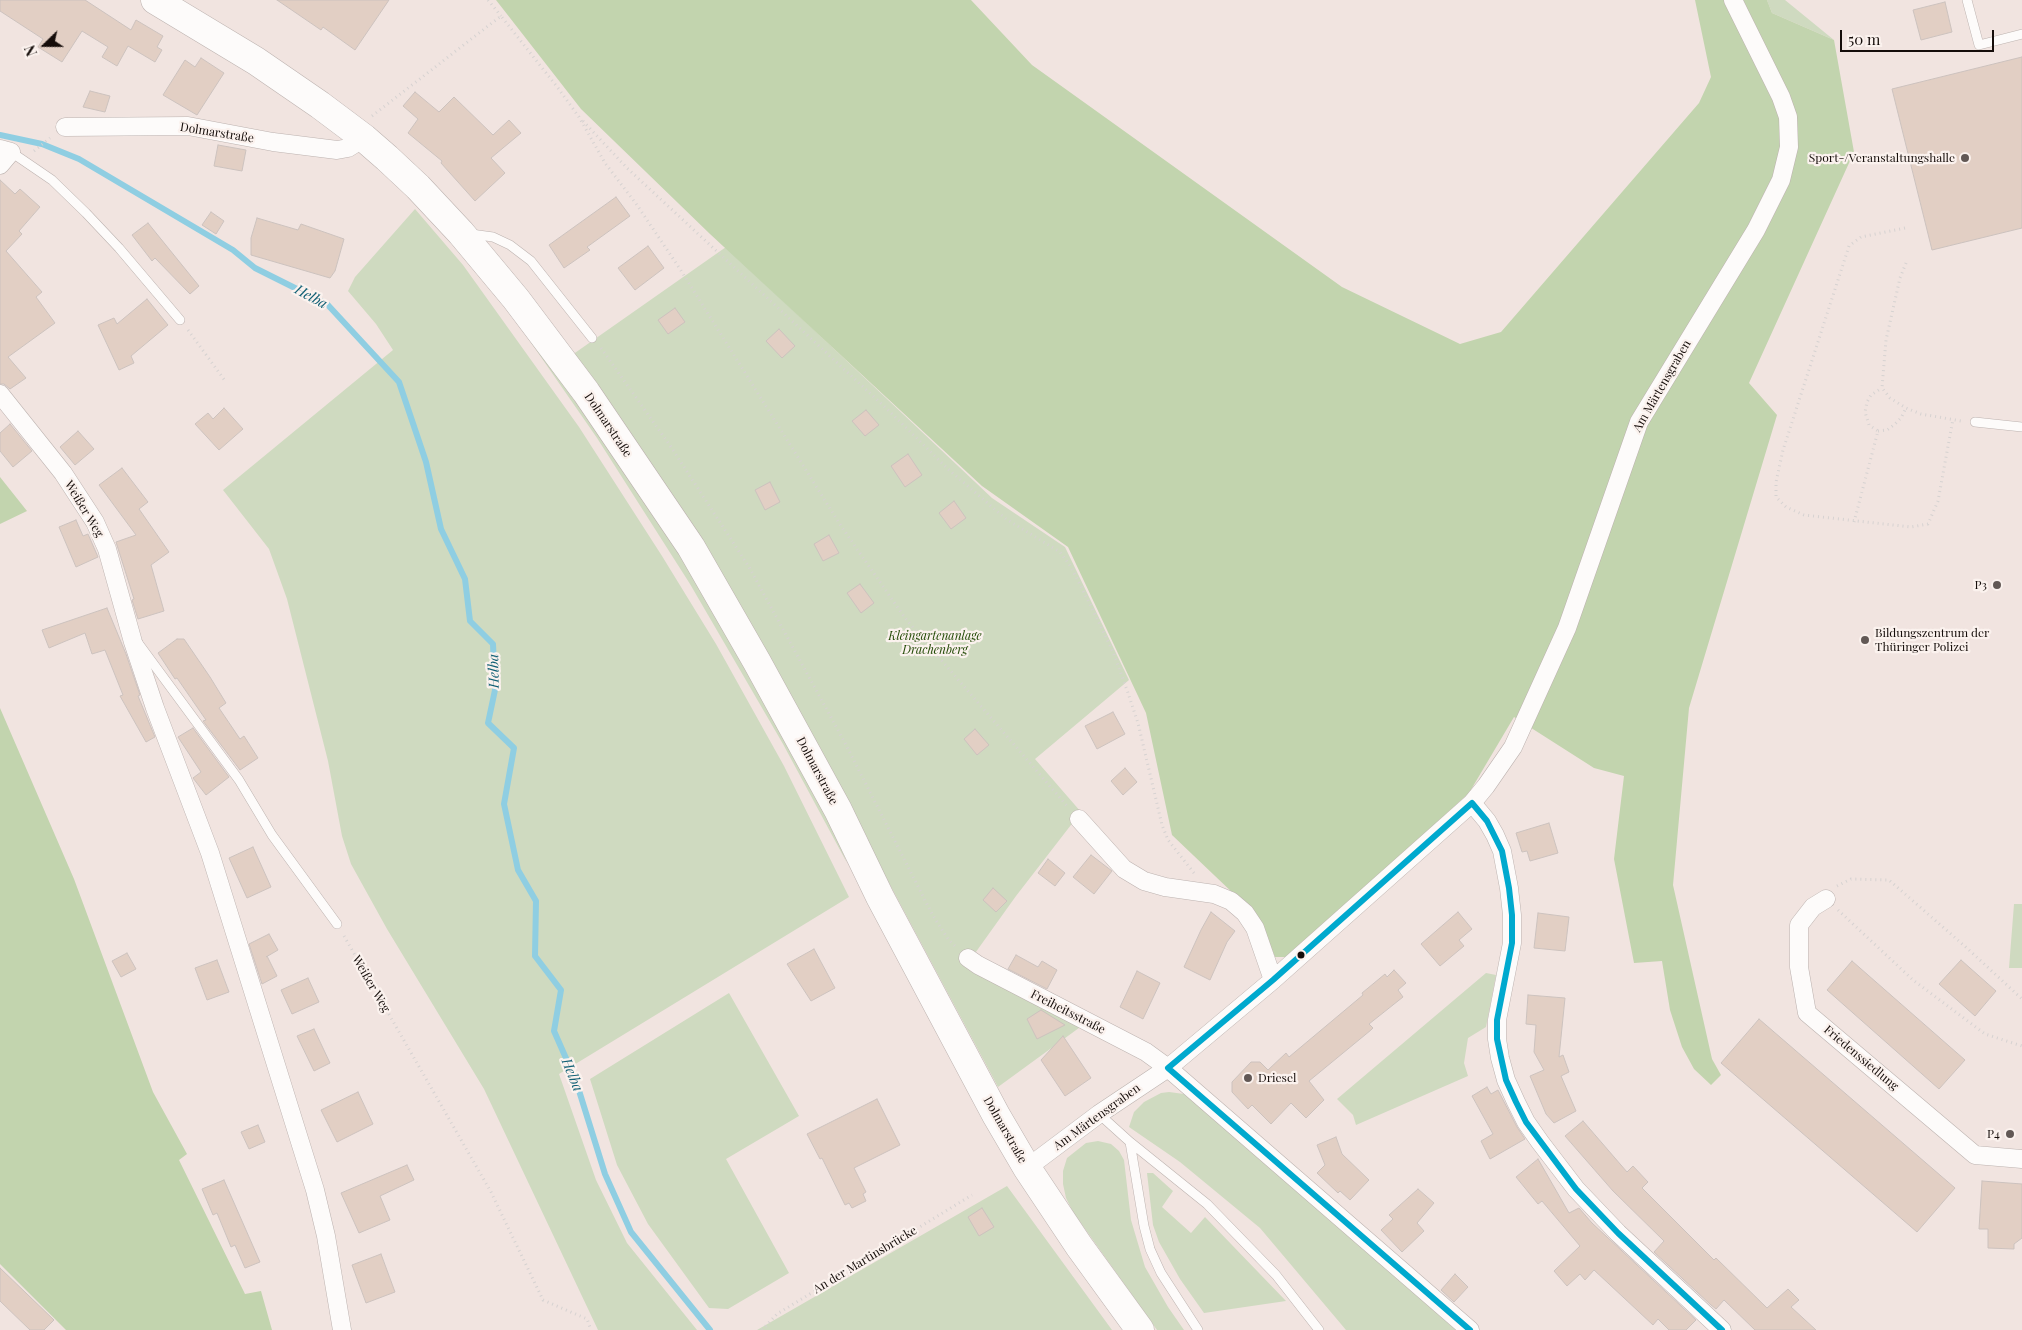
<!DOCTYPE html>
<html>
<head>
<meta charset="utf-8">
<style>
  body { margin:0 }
  #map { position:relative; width:2022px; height:1330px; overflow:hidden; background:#f1e4e0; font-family:"Playfair Display",serif }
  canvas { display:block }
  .north { position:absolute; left:20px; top:20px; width:50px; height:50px; -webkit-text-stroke:4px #fbf2ee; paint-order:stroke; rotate:248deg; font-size:14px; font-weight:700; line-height:20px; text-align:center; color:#150d0a }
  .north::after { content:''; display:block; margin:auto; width:18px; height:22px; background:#150d0a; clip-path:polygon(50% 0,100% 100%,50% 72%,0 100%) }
  .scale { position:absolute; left:1840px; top:30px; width:154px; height:22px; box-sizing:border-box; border:2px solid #150d0a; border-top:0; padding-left:6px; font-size:15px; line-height:18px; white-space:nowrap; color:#150d0a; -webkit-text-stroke:4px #fbf2ee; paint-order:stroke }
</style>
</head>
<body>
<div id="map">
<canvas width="2022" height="1330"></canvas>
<div class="north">N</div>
<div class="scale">50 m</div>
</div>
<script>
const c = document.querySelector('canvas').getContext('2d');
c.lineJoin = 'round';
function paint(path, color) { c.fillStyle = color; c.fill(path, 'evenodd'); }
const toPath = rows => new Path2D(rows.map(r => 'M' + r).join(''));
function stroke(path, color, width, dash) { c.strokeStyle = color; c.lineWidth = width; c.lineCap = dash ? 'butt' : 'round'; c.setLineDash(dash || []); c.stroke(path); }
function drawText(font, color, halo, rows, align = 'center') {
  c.font = font + ' "Playfair Display",serif'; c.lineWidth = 4.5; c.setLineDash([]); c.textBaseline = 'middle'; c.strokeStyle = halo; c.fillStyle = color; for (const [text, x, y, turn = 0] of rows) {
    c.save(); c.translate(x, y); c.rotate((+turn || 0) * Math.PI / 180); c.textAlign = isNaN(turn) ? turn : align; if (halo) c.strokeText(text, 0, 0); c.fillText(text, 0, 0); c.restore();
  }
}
paint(toPath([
  [1767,0,1785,0,1834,40,1772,13],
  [415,209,463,265,579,427,662,556,716,644,784,766,849,897,559,1074,596,1180,627,1243,697,1330,598,1330,484,1089,387,929,351,864,342,836,328,761,287,599,269,549,223,490,393,350,376,324,348,291,355,277],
  [726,247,992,498,1065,547,1129,680,1035,759,1081,812,1016,896,968,963,1083,1025,998,1087,788,694,572,355],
  [512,308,680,553,825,809,847,863,783,744,690,584,597,438,525,334],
  [2014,904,2022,904,2022,968,2009,968],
  [1486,973,1496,975,1486,1027,1468,1038,1464,1063,1468,1076,1356,1125,1353,1115,1337,1099],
  [729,993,799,1116,726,1159,789,1273,728,1309,709,1308,648,1224,617,1165,590,1079],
  [1169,1092,1184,1094,1198,1102,1456,1330,1346,1330,1260,1228,1180,1162,1129,1127,1134,1112,1144,1102,1161,1093],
  [1098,1141,1111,1144,1119,1151,1124,1160,1131,1220,1145,1267,1168,1307,1184,1330,1157,1330,1073,1212,1066,1198,1063,1184,1063,1171,1067,1158,1086,1143],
  [1147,1173,1153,1173,1173,1191,1162,1207,1191,1233,1205,1217,1286,1301,1204,1313,1180,1279,1159,1242,1153,1225],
  [1007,1186,1112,1330,757,1330]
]), '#cfdac0');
paint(toPath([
  [496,0,971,0,1032,65,1342,287,1460,344,1501,332,1699,103,1711,77,1695,0,1767,0,1772,13,1834,40,1854,152,1749,383,1777,415,1689,708,1673,885,1712,1059,1721,1075,1711,1085,1694,1069,1682,1047,1670,1010,1662,961,1634,963,1614,859,1624,776,1594,768,1514,717,1469,793,1290,957,1275,957,1257,916,1172,835,1146,713,1068,547,982,486,710,234,581,109],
  [0,477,27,511,0,524],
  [0,708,74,879,153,1092,187,1154,179,1160,245,1294,261,1291,272,1330,66,1330,0,1264]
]), '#c2d4ae');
stroke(toPath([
  [0,135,42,144,79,159,233,250,255,268,327,304,399,382,426,462,441,529,465,579,470,621,493,644,495,690,488,723,514,748,504,804,518,870,536,901,535,956,561,990,554,1031,576,1081,605,1174,631,1232,710,1330]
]), '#8fcee2', 6);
const building = toPath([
  [0,0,85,0,131,30,136,20,163,36,157,47,162,50,155,62,128,46,117,66,102,57,108,47,82,31,62,62,38,47,43,39,0,11,0,0],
  [277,0,389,0,355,50,323,27,321,30,277,0],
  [1945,2,1952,32,1921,40,1913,10,1945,2],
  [2022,57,2022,228,1932,250,1892,89,2022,57],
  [201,58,224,73,197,115,163,95,185,60,195,67,201,58],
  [90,91,110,96,105,112,83,107,90,91],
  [415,92,439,112,454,97,493,135,509,120,521,133,491,158,505,173,475,201,441,163,442,161,408,133,418,119,403,106,415,92],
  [218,145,246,150,242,171,214,166,218,145],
  [0,180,15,194,20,189,40,207,19,231,22,234,6,251,42,292,36,297,55,323,8,357,26,378,10,389,4,384,0,384,0,180],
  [616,197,630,216,587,247,590,250,564,268,549,245,616,197],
  [211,212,224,221,216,234,202,225,211,212],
  [257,218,298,230,301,224,344,239,335,271,330,278,251,255,251,238,257,218],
  [148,223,199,286,190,294,155,258,152,261,132,235,148,223],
  [648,246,664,268,635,290,618,268,648,246],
  [147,299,168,325,131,356,134,363,119,370,98,325,114,318,117,324,147,299],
  [675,308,685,322,668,334,658,320,675,308],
  [779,329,795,346,782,358,766,341,779,329],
  [224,408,243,429,219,450,195,424,208,413,213,419,224,408],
  [866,410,879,425,865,436,852,421,866,410],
  [10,424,32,451,13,467,0,451,0,433,10,424],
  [78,431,94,449,75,465,60,447,78,431],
  [908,454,922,475,905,487,891,466,908,454],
  [122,468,148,502,139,509,169,552,151,565,164,611,138,619,132,600,134,599,116,542,136,535,99,485,122,468],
  [770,482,780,502,765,510,755,490,770,482],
  [954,501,966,518,951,529,939,513,954,501],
  [76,520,83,536,88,534,98,557,76,567,59,527,76,520],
  [829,535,839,553,823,561,814,544,829,535],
  [860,584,874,603,861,613,847,593,860,584],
  [107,608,126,654,140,695,138,696,155,737,146,742,120,696,123,695,105,650,92,654,85,633,49,648,42,630,107,608],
  [177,639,184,639,210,677,226,703,219,708,240,739,244,736,258,758,240,770,203,721,206,720,177,678,175,679,158,653,177,639],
  [1113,712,1125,734,1097,749,1085,726,1113,712],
  [193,728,229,777,206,795,193,778,201,772,178,737,193,728],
  [975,729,989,745,977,755,964,739,975,729],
  [1125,768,1137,782,1123,795,1111,781,1125,768],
  [1549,823,1558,853,1530,861,1527,851,1522,852,1516,833,1549,823],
  [253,847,271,887,247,898,229,858,253,847],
  [1091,855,1112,871,1094,894,1073,877,1091,855],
  [1048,859,1065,873,1055,886,1038,873,1048,859],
  [993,888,1007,901,996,912,983,900,993,888],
  [1211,912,1235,931,1227,942,1210,980,1184,967,1201,930,1211,912],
  [1458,912,1472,929,1459,940,1464,946,1440,966,1421,944,1458,912],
  [1538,913,1569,917,1565,951,1534,948,1538,913],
  [269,934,278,950,266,957,267,956,277,976,262,984,249,944,269,934],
  [814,949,835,988,811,1001,787,964,814,949],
  [127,953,136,969,121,977,112,961,127,953],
  [1016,955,1038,967,1042,961,1057,970,1047,989,1008,969,1016,955],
  [217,960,229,992,207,1000,195,968,217,960],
  [1961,960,1996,991,1975,1016,1939,984,1961,960],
  [1852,961,1965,1060,1939,1089,1827,990,1852,961],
  [1394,970,1406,983,1398,990,1403,997,1369,1024,1373,1028,1371,1030,1309,1081,1324,1100,1306,1118,1291,1103,1271,1124,1252,1105,1248,1109,1232,1092,1232,1082,1251,1062,1260,1062,1268,1070,1286,1053,1289,1057,1363,995,1362,993,1385,974,1387,977,1394,970],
  [1137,971,1160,983,1143,1019,1120,1007,1137,971],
  [308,978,319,1002,292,1014,281,990,308,978],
  [1528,995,1565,998,1559,1057,1563,1055,1569,1072,1561,1076,1576,1111,1554,1123,1546,1114,1530,1076,1544,1070,1534,1052,1536,1025,1526,1024,1528,995],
  [1041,1010,1065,1025,1037,1039,1027,1019,1041,1010],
  [1759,1019,1955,1188,1917,1232,1721,1063,1759,1019],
  [314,1029,330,1063,314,1071,297,1036,314,1029],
  [1063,1036,1091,1078,1065,1096,1041,1060,1063,1036],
  [1487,1087,1491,1094,1498,1090,1517,1127,1525,1139,1490,1159,1481,1141,1493,1134,1472,1096,1487,1087],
  [358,1092,373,1124,337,1142,321,1110,358,1092],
  [877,1099,900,1145,854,1168,866,1192,863,1194,866,1201,852,1208,849,1203,845,1205,822,1158,820,1159,807,1134,877,1099],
  [1583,1121,1627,1172,1633,1166,1648,1182,1642,1188,1714,1260,1716,1258,1767,1308,1788,1289,1799,1300,1791,1307,1816,1330,1755,1330,1724,1300,1716,1309,1711,1305,1654,1252,1664,1241,1613,1191,1565,1136,1583,1121],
  [258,1125,265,1142,249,1149,241,1132,258,1125],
  [1336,1137,1342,1154,1369,1180,1350,1200,1340,1191,1338,1193,1317,1173,1325,1165,1317,1145,1336,1137],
  [1538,1159,1569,1213,1579,1208,1592,1223,1696,1320,1686,1330,1669,1330,1658,1319,1653,1325,1594,1270,1585,1280,1580,1274,1567,1286,1554,1271,1580,1246,1542,1201,1538,1204,1516,1177,1538,1159],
  [407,1165,414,1180,380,1196,390,1220,359,1233,341,1193,407,1165],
  [224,1180,260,1262,245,1268,235,1245,231,1247,217,1213,213,1215,202,1189,224,1180],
  [1982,1181,2022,1184,2022,1238,2014,1244,2014,1249,1988,1248,1988,1229,1979,1229,1982,1181],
  [1418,1189,1434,1203,1417,1223,1424,1231,1402,1252,1381,1230,1393,1219,1389,1215,1418,1189],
  [982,1208,994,1227,979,1236,968,1217,982,1208],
  [381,1254,395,1292,366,1303,352,1265,381,1254],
  [0,1268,54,1320,44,1330,30,1330,0,1301,0,1268],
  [1455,1274,1468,1287,1454,1302,1441,1290,1455,1274]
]);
paint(building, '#e2cfc4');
stroke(building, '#ccc2be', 1);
const lane = toPath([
  [1967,0,1979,45,2022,34],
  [11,152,52,180,86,213,119,248,180,320],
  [471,234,493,237,510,245,531,261,592,338],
  [1975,422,2022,427],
  [138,643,239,780,272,835,337,924],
  [1099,1114,1130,1142,1207,1204,1276,1275,1319,1330],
  [1130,1142,1144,1226,1150,1249,1161,1273,1198,1330]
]);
const street = toPath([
  [65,127,188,126,273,142,337,150,348,148,364,138],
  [0,149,11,152,0,165],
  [0,394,63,473,95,522,107,549,133,642,155,708,210,853,315,1190,326,1236,342,1330],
  [1472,803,1487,821,1495,835,1502,851,1509,888,1512,915,1512,943,1497,1020,1497,1039,1500,1058,1506,1080,1516,1102,1526,1122,1540,1142,1576,1189,1618,1233,1722,1330],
  [1079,819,1124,869,1144,881,1165,887,1214,894,1231,901,1245,913,1255,928,1273,980],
  [1826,899,1813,907,1799,925,1799,967,1807,1013,1975,1155,2022,1159],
  [968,958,978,965,1146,1052,1168,1068,1470,1330],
  [1027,1168,1099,1114,1168,1068,1273,980,1472,803,1486,786,1513,747,1567,628,1639,422,1756,230,1781,180,1789,147,1788,117,1781,97,1733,0]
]);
const primary = toPath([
  [155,0,256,61,320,105,364,138,387,158,418,187,461,233,516,299,586,392,691,547,757,662,838,810,880,897,996,1115,1027,1168,1079,1246,1140,1330]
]);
stroke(lane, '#bcb2af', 10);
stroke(street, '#bcb2af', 19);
stroke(primary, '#bcb2af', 29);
stroke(toPath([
  [488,0,501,16],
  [372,116,501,16,558,88,579,117,605,163,637,205,680,269,841,526,905,618,1067,806],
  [583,121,627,168,887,409,948,469,1006,519,1060,552,1071,567,1094,612,1114,654,1127,690,1138,723,1162,825,1168,840,1194,873],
  [34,151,50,138],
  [1905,228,1861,237,1849,246,1783,450,1776,482,1776,497,1786,507,1804,515,1911,527,1928,524,1938,501,1953,419],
  [1906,263,1900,278,1886,340,1882,388,1890,398,1906,408,1921,414,1961,421],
  [188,330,226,382],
  [601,348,671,447,749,567,845,743,932,914,948,939,955,946],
  [1878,431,1887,430,1895,424,1901,418,1906,408],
  [1854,522,1878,431,1869,425,1865,412,1867,402,1871,395,1882,388],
  [1837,886,1851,879,1889,880,1968,949,2022,999],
  [1838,910,1913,980,1985,1034,2022,1046],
  [344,936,491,1192,543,1300,587,1319,591,1330],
  [762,1330,777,1314,972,1195]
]), '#d6d2d1', 3, [1, 4]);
stroke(lane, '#fdfbfa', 9);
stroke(street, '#fdfbfa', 18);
stroke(primary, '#fdfbfa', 28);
stroke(toPath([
  [1470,1330,1168,1068,1273,980,1472,803,1487,821,1502,851,1509,888,1512,915,1512,943,1497,1020,1497,1039,1506,1080,1516,1102,1526,1122,1576,1189,1618,1233,1722,1330]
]), '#00a9ce', 6);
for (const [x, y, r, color] of [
  [1965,158,5,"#625855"],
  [1997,585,5,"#625855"],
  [1865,640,5,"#625855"],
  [1301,955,4.5,"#150d0a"],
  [1248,1078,5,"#625855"],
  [2010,1134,5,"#625855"]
]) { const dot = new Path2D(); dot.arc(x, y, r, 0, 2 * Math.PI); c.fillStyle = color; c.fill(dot); stroke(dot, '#fbf2ee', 2); }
drawText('12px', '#150d0a', '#fbf2ee', [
  ["Dolmarstraße",217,133,9],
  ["Am Märtensgraben",1662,386,-60],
  ["Dolmarstraße",608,425,56],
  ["Weißer Weg",84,509,59],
  ["Dolmarstraße",817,771,62],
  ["Weißer Weg",371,984,60],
  ["Freiheitsstraße",1068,1012,27],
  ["Friedenssiedlung",1861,1058,40],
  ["Am Märtensgraben",1097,1117,-36],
  ["Dolmarstraße",1005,1130,60],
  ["An der Martinsbrücke",865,1260,-31]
]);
drawText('12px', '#150d0a', '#fbf2ee', [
  ["Sport-/Veranstaltungshalle",1955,158],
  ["P3",1987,585],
  ["Bildungszentrum der",1875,633,"left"],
  ["Thüringer Polizei",1875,647,"left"],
  ["Driesel",1258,1078,"left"],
  ["P4",2000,1134]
], 'right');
drawText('italic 12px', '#224a05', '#fbf2ee', [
  ["Kleingartenanlage",935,636],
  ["Drachenberg",935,650]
]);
drawText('italic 14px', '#116075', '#fbf2ee', [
  ["Helba",311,297,29],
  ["Helba",494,671,-91],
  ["Helba",572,1075,68]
]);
</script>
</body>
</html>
